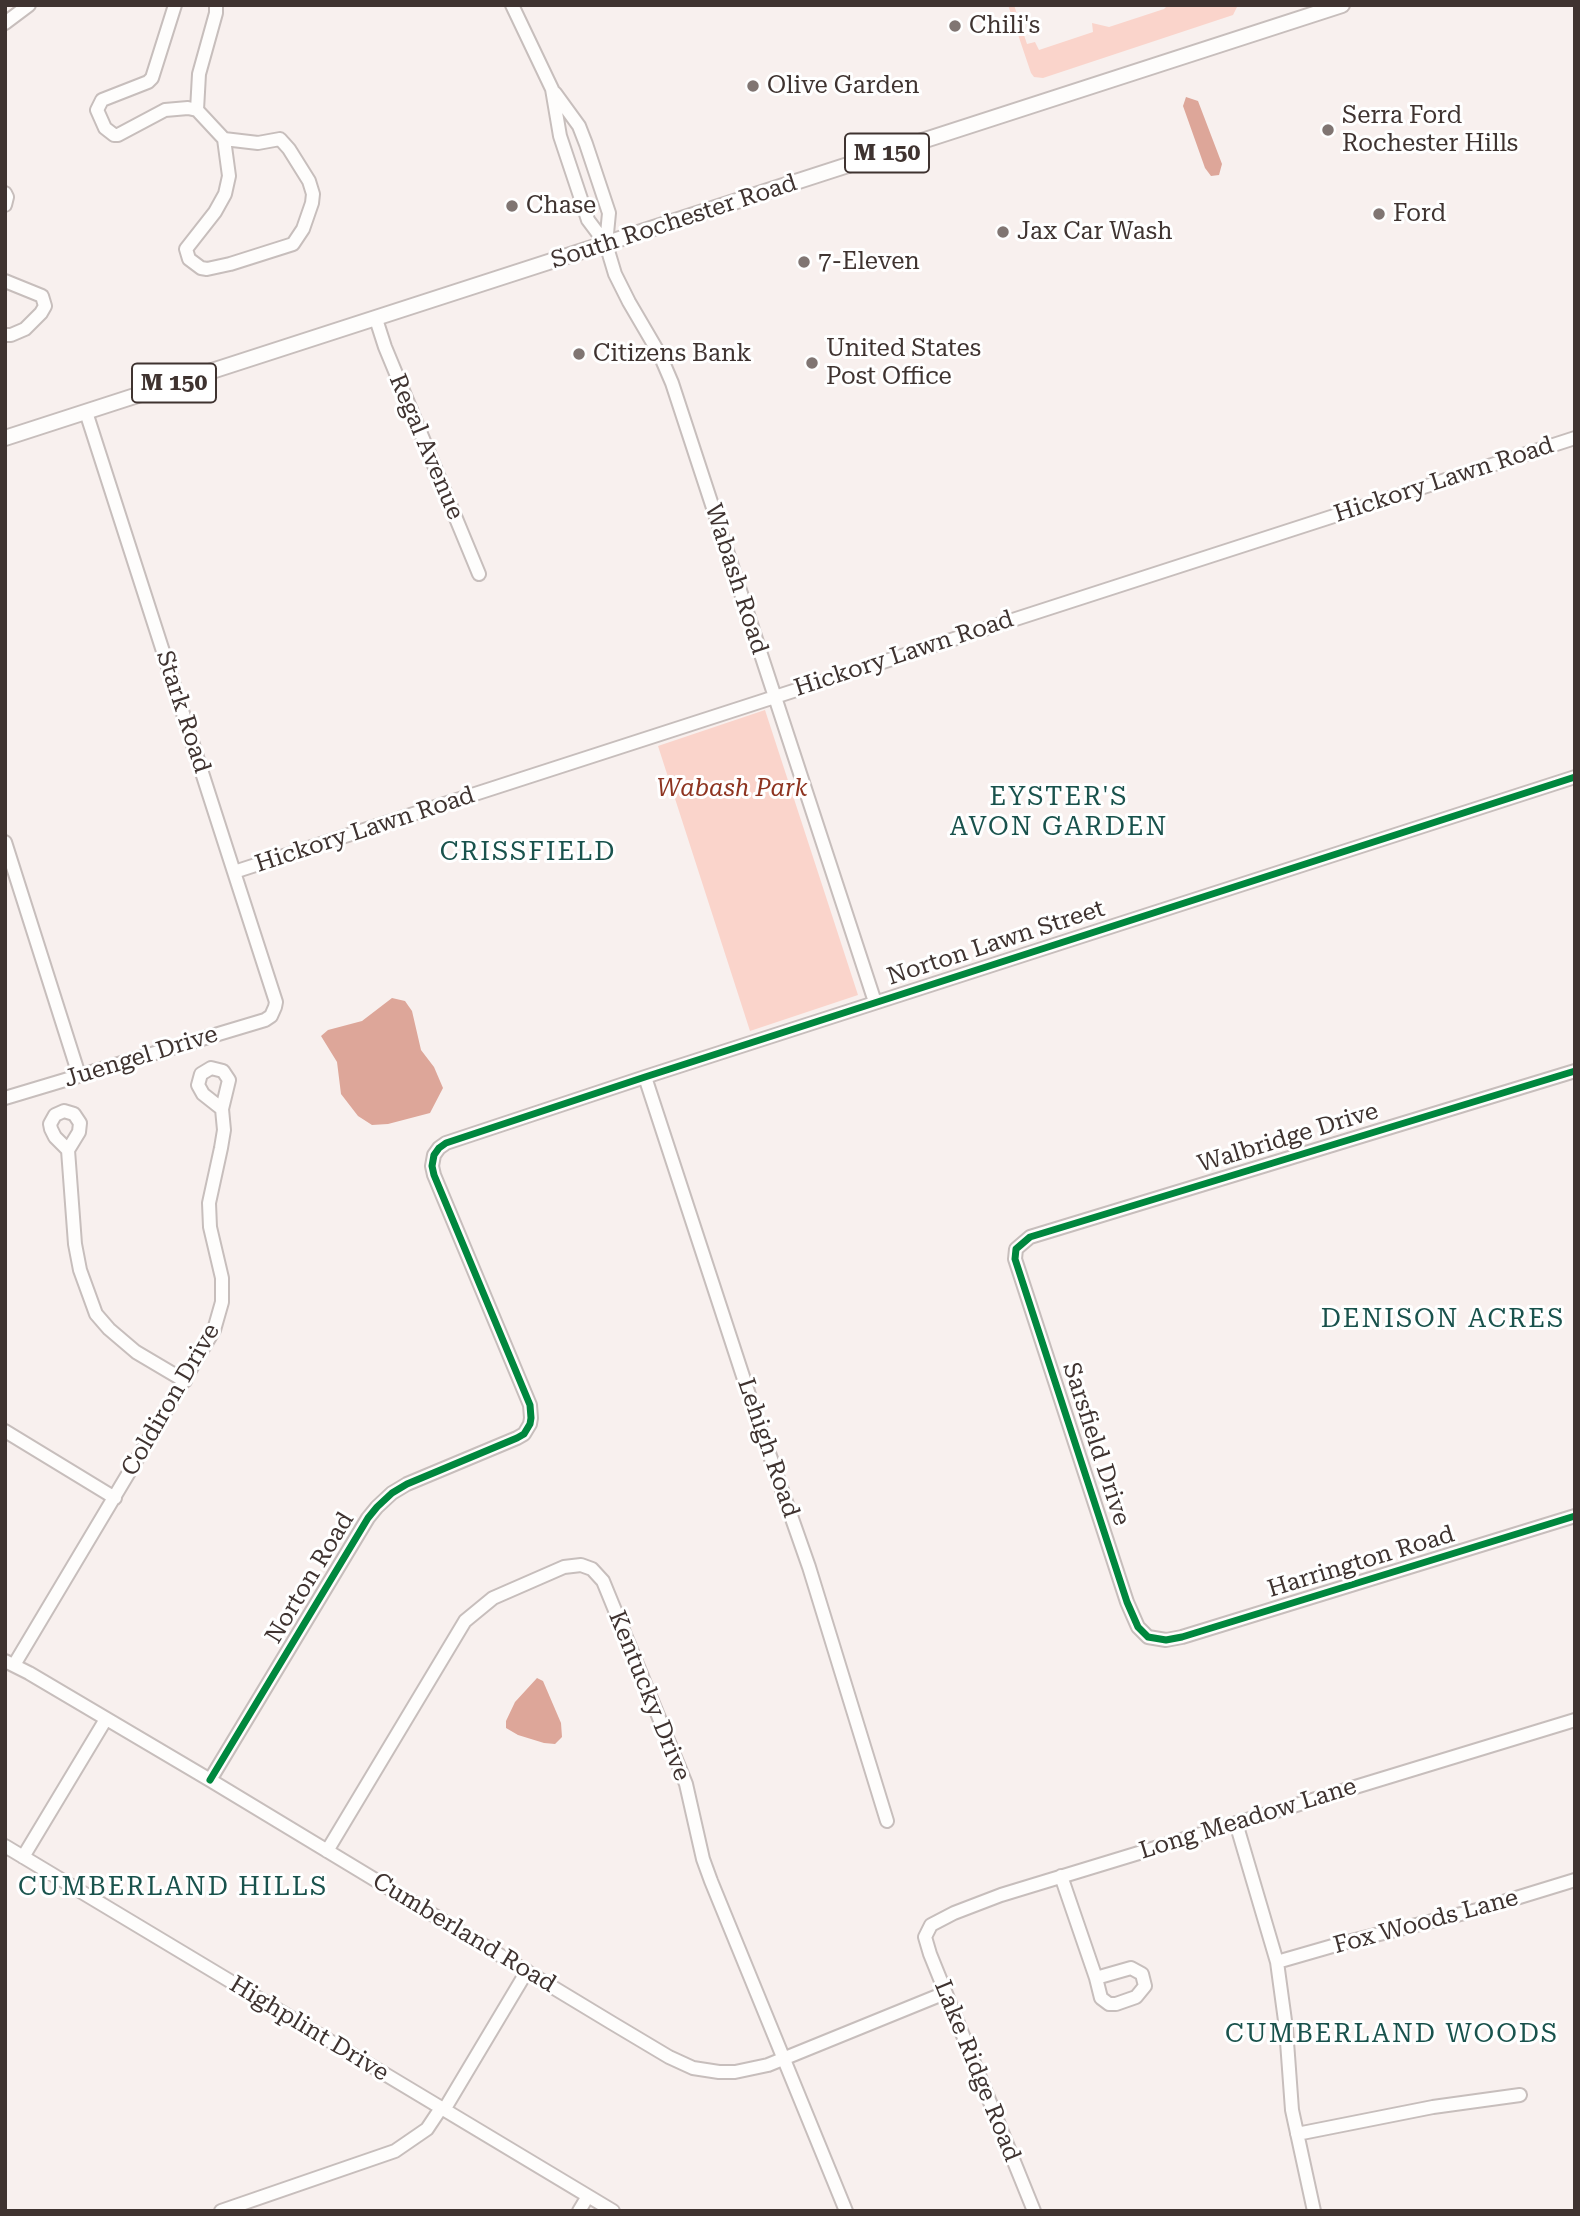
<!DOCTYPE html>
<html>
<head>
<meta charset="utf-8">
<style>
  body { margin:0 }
  #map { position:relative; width:1580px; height:2216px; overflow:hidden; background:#f8f0ee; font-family:"Roboto Serif",serif }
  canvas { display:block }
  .frame { position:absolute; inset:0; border:7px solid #3f3330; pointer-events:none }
</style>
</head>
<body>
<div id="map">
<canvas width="1580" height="2216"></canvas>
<div class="frame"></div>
</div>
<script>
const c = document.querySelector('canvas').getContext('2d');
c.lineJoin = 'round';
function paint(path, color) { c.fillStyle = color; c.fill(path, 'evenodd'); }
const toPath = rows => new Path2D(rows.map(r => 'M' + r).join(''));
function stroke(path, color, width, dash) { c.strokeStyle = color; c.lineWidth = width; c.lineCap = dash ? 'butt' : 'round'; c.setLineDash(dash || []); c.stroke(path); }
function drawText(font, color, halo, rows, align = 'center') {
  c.font = font + ' "Roboto Serif",serif'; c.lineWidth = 6; c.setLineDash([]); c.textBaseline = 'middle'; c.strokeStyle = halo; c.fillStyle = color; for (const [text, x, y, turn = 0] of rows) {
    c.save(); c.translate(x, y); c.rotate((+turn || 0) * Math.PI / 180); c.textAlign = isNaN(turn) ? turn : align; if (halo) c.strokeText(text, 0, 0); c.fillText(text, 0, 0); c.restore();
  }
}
paint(toPath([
  [1008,5,1014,5,1027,44,1035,42,1039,50,1093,32,1092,23,1109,27,1164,9,1168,5,1238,5,1233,15,1043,78,1034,77,1031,73],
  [765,710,858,995,750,1031,658,746]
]), '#fad4cb');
paint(toPath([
  [1186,97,1198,101,1222,164,1219,175,1211,176,1205,168,1183,106],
  [392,998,405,1001,412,1011,421,1050,434,1067,443,1088,430,1113,388,1124,372,1125,358,1116,341,1094,337,1062,321,1036,328,1030,362,1021],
  [537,1678,543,1681,561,1723,562,1737,555,1744,544,1743,518,1735,506,1728,506,1721,515,1702]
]), '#dda699');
const minor = toPath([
  [175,5,152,78,148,82,102,100,97,110,105,128,114,135,118,135,165,110,188,108,197,110,224,139,229,176,225,194,215,212,186,249,189,259,201,268,207,269,230,264,293,244,303,229,312,203,313,194,309,181,289,149,280,139,258,143,224,139],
  [512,5,552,89,560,136,588,220,606,244,615,274,629,302,660,355,672,383,875,1002],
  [5,23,29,5],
  [555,93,579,126,586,144,609,213,606,244],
  [197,110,199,74,216,13,216,5],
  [5,193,7,197,5,205],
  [5,281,42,296,45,306,41,313,25,329,11,335,5,335],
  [376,319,385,347,479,574],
  [5,842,79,1075],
  [234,872,1575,438],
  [1575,1071,1030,1237,1016,1249,1015,1259,1127,1602,1138,1627,1148,1637,1166,1640,1182,1637,1575,1516],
  [645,1077,756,1416,809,1567,887,1821],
  [5,1098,265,1020,271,1016,275,1007,276,1002,234,872,86,412],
  [68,1150,79,1132,80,1123,74,1114,64,1111,55,1115,50,1124,51,1129,55,1137,68,1150,75,1244,80,1270,96,1314,109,1329,136,1352,185,1381],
  [5,1431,115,1498],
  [5,1661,29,1673,210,1780,612,2023,669,2057,693,2068,719,2072,735,2072,768,2065,945,1993],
  [14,1665,214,1330,222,1302,222,1278,210,1227,209,1203,221,1148,224,1130,222,1109,229,1080,223,1071,211,1068,201,1074,198,1085,203,1094,222,1109],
  [210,1780,368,1518,377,1507,392,1493,407,1484,517,1438,524,1434,530,1424,531,1418,530,1405,434,1175,432,1166,434,1155,439,1148,446,1143,645,1077,1575,777],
  [1236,1823,1277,1962,1286,2028,1292,2110,1314,2211],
  [5,1846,613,2211],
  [327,1851,465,1621,493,1598,564,1567,581,1565,592,1569,603,1581,686,1784,703,1859,711,1881,846,2211],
  [23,1857,106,1719],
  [1061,1876,1096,1978,1101,1998,1109,2004,1116,2004,1136,1997,1145,1986,1142,1974,1131,1968,1096,1978],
  [1277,1962,1343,1943,1477,1910,1575,1880],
  [444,2110,527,1971],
  [1297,2134,1433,2107,1520,2095],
  [221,2211,395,2151,427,2129,441,2108],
  [579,2211,588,2196],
  [1034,2211,930,1954,925,1937,931,1925,954,1913,1001,1895,1575,1720]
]);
const major = toPath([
  [5,438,1342,5]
]);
stroke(minor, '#c7bebc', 16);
stroke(major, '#c7bebc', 18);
stroke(minor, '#fefdfc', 12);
stroke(major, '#fefdfc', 14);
stroke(toPath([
  [1575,1071,1030,1237,1016,1249,1015,1259,1127,1602,1138,1627,1148,1637,1166,1640,1182,1637,1575,1516],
  [210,1780,368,1518,377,1507,392,1493,407,1484,517,1438,524,1434,530,1424,531,1418,530,1405,434,1175,432,1166,434,1155,439,1148,446,1143,645,1077,1575,777]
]), '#00873e', 7);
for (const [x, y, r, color] of [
  [955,26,7,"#807572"],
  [753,86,7,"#807572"],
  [1328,130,7,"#807572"],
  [512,206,7,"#807572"],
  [1379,214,7,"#807572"],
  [1003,232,7,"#807572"],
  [804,262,7,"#807572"],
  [579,354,7,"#807572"],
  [812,363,7,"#807572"]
]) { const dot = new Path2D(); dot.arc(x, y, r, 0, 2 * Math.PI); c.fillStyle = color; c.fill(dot); stroke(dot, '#fff', 2.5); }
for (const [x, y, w] of [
  [887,153,84],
  [174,383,84]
]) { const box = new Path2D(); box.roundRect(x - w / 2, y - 19.5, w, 39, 5); c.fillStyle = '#fff'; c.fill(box); stroke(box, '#3f3330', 2); }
drawText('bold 23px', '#3f3330', null, [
  ["M 150",887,153],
  ["M 150",174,383]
]);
drawText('24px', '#3f3330', '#fff', [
  ["Chili's",969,26],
  ["Olive Garden",767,86],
  ["Serra Ford",1342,116],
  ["Rochester Hills",1342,144],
  ["Chase",526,206],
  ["Ford",1393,214],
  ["Jax Car Wash",1017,232],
  ["7-Eleven",818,262],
  ["United States",826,349],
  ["Post Office",826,377],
  ["Citizens Bank",593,354]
], 'left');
drawText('24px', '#3f3330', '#fff', [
  ["South Rochester Road",674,222,-18],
  ["Regal Avenue",426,447,67],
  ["Hickory Lawn Road",1444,480,-18],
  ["Wabash Road",736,579,72],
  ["Hickory Lawn Road",904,654,-18],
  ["Stark Road",183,712,72],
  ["Hickory Lawn Road",365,830,-18],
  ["Norton Lawn Street",996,943,-18],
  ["Juengel Drive",141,1057,-17],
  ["Walbridge Drive",1288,1138,-17],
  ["Coldiron Drive",171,1400,-60],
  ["Sarsfield Drive",1096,1444,72],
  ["Lehigh Road",768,1448,71],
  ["Harrington Road",1361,1562,-17],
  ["Norton Road",310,1578,-59],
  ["Kentucky Drive",649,1696,68],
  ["Long Meadow Lane",1248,1819,-17],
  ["Fox Woods Lane",1426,1922,-15],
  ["Cumberland Road",464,1933,31],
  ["Highplint Drive",309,2029,31],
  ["Lake Ridge Road",977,2071,68]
]);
drawText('italic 24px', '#8e3420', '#fff', [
  ["Wabash Park",732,789]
]);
c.letterSpacing = '2px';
drawText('26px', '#19524c', '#fff', [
  ["EYSTER'S",1059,797],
  ["AVON GARDEN",1059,827],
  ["CRISSFIELD",528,852],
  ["DENISON ACRES",1443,1319],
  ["CUMBERLAND HILLS",173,1887],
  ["CUMBERLAND WOODS",1392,2034]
]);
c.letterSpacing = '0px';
</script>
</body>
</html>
